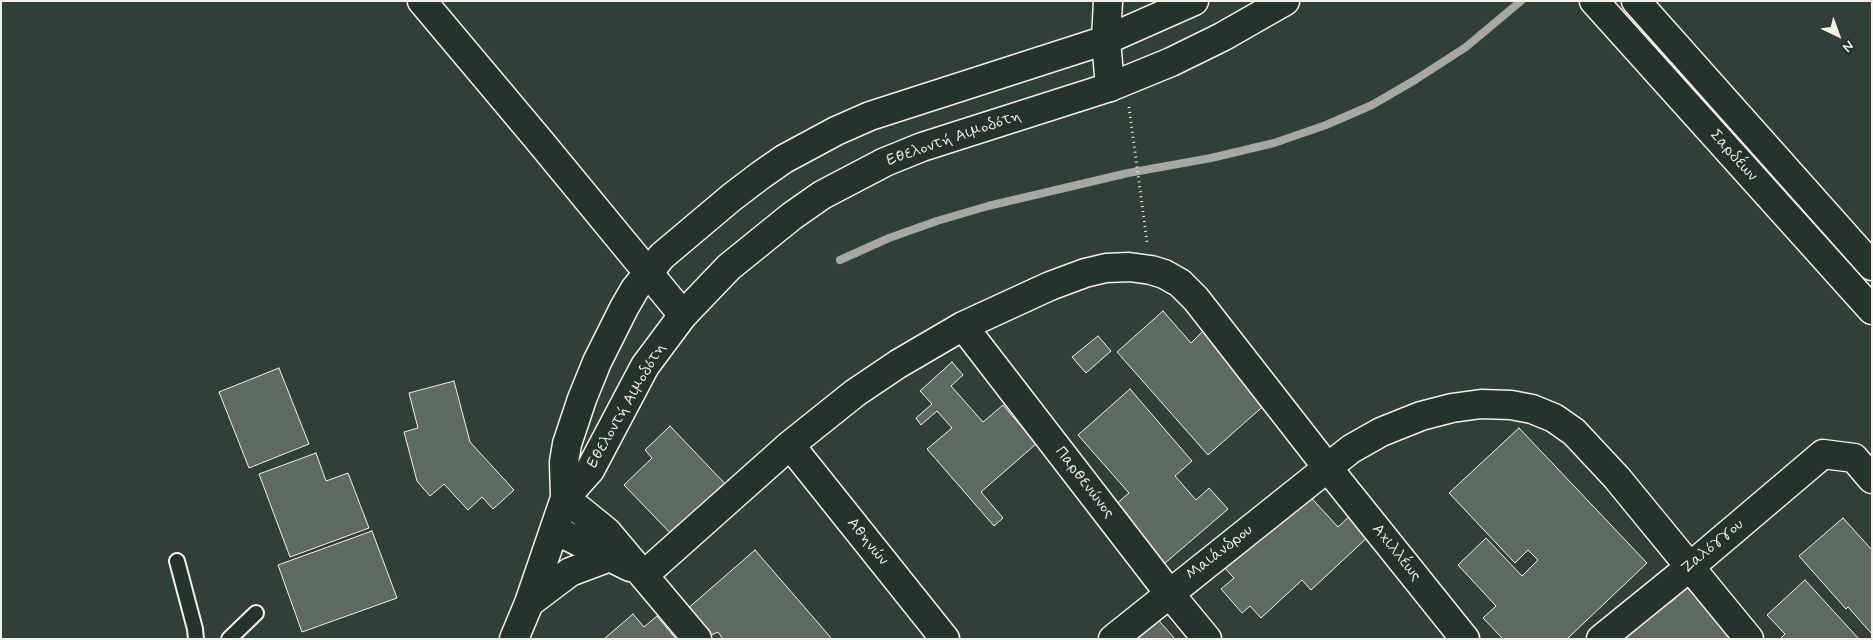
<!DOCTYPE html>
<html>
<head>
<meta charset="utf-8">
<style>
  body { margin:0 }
  #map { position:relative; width:1873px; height:640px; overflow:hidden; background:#323e38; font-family:Mynerve,sans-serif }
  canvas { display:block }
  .frame { position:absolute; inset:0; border:2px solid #f4f1e8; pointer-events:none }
  .north { position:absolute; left:1813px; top:10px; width:50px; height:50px; -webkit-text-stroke:4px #26332d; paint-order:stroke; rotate:138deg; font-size:14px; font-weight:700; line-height:20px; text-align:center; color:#f4f1e8 }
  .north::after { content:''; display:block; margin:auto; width:18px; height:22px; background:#f4f1e8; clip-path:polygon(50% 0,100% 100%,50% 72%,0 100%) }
</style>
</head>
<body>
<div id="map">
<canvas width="1873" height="640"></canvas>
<div class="frame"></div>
<div class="north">N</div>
</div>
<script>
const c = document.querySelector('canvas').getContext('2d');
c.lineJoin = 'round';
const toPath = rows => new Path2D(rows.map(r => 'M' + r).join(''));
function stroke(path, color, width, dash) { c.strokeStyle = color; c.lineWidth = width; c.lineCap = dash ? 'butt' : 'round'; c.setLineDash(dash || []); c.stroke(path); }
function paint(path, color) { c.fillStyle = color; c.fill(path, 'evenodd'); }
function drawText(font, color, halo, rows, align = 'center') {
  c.font = font + ' Mynerve,sans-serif'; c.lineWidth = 4; c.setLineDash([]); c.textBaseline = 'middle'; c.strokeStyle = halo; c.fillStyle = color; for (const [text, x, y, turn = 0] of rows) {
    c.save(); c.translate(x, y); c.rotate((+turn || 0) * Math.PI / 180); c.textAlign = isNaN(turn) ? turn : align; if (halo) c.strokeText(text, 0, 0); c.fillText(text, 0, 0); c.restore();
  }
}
stroke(toPath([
  [840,260,889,238,937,221,988,206,1128,173,1211,158,1274,143,1326,125,1372,105,1415,80,1466,47,1521,1]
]), '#a6a9a1', 8);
const building = toPath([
  [1163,311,1191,343,1204,330,1268,402,1208,455,1117,352,1163,311],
  [1098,336,1111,351,1086,373,1072,357,1098,336],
  [952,362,963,375,951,386,983,422,1003,405,1036,444,981,492,1003,518,994,526,927,449,952,428,937,411,921,425,916,418,932,404,920,391,952,362],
  [279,368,309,444,249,468,219,392,279,368],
  [454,381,470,442,514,490,493,509,482,497,468,510,444,484,430,496,417,481,404,432,418,428,409,393,454,381],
  [1130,389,1192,461,1175,476,1196,500,1209,488,1228,509,1164,564,1114,506,1129,493,1078,435,1130,389],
  [670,426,731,490,678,541,624,485,652,458,645,450,670,426],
  [1519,428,1647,563,1567,639,1503,639,1483,618,1496,606,1458,565,1486,538,1522,576,1538,560,1528,550,1515,563,1449,493,1519,428],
  [316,453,326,481,348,473,369,528,290,557,259,474,316,453],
  [1305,491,1338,527,1351,515,1370,535,1311,590,1302,580,1261,618,1250,606,1242,613,1221,589,1234,578,1222,565,1305,491],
  [1843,518,1872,550,1872,634,1848,607,1846,609,1799,556,1843,518],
  [372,531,397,598,302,632,278,565,372,531],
  [755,550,832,639,723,639,718,632,709,636,686,610,755,550],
  [1805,580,1859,639,1780,639,1785,634,1767,615,1805,580],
  [1687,587,1733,639,1610,639,1662,593,1670,603,1687,587],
  [633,614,644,627,657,616,676,639,604,639,633,614],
  [1154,615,1175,639,1127,639,1154,615]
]);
paint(building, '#5f6861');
stroke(building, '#f4f1e8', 1);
const lane = toPath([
  [177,561,195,629,196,639],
  [229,639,256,613]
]);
const street = toPath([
  [422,1,538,139,683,315],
  [1108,1,1106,40,1110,87],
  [963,326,1169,593,1207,639],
  [790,445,945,639],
  [644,575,790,445,855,393,898,364,963,326,1050,286,1085,273,1106,268,1129,267,1151,270,1164,274,1180,283,1196,299,1327,467,1465,639],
  [1113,639,1351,449,1381,432,1421,416,1452,408,1481,404,1511,405,1532,409,1554,418,1574,432,1617,478,1749,639],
  [1601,639,1691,566,1823,454,1854,458,1872,479]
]);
const secondary = toPath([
  [1594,1,1872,310],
  [1636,1,1872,266],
  [565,498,590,470,645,366,683,315,729,267,792,216,822,195,885,162,922,147,1110,87,1171,62,1222,37,1285,1],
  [565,498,607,532,697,639],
  [555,530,630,567],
  [529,603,570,572,610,557],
  [514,639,529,603,565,498,564,462,567,444,582,399,597,362,624,308,635,289,662,256,732,197,761,175,784,159,836,131,870,116,1106,40,1194,1]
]);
stroke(lane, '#f4f1e8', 18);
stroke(street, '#f4f1e8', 31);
stroke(secondary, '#f4f1e8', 31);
stroke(toPath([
  [1129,107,1147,242]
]), '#f4f1e8', 3, [1, 4]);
stroke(lane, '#26332d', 14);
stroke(street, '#26332d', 28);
stroke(secondary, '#26332d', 28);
drawText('16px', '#f4f1e8', '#26332d', [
  ["Εθελοντή Αιμοδότη",954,139,-19],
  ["Σαρδέων",1733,156,48],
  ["Εθελοντή Αιμοδότη",627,406,-60],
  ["Παρθενώνος",1084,483,52],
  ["Αθηνών",867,542,51],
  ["Ζαλόγγου",1713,547,-40],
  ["Μαιάνδρου",1220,553,-38],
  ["Αχιλλέως",1396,553,51]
]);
</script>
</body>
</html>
